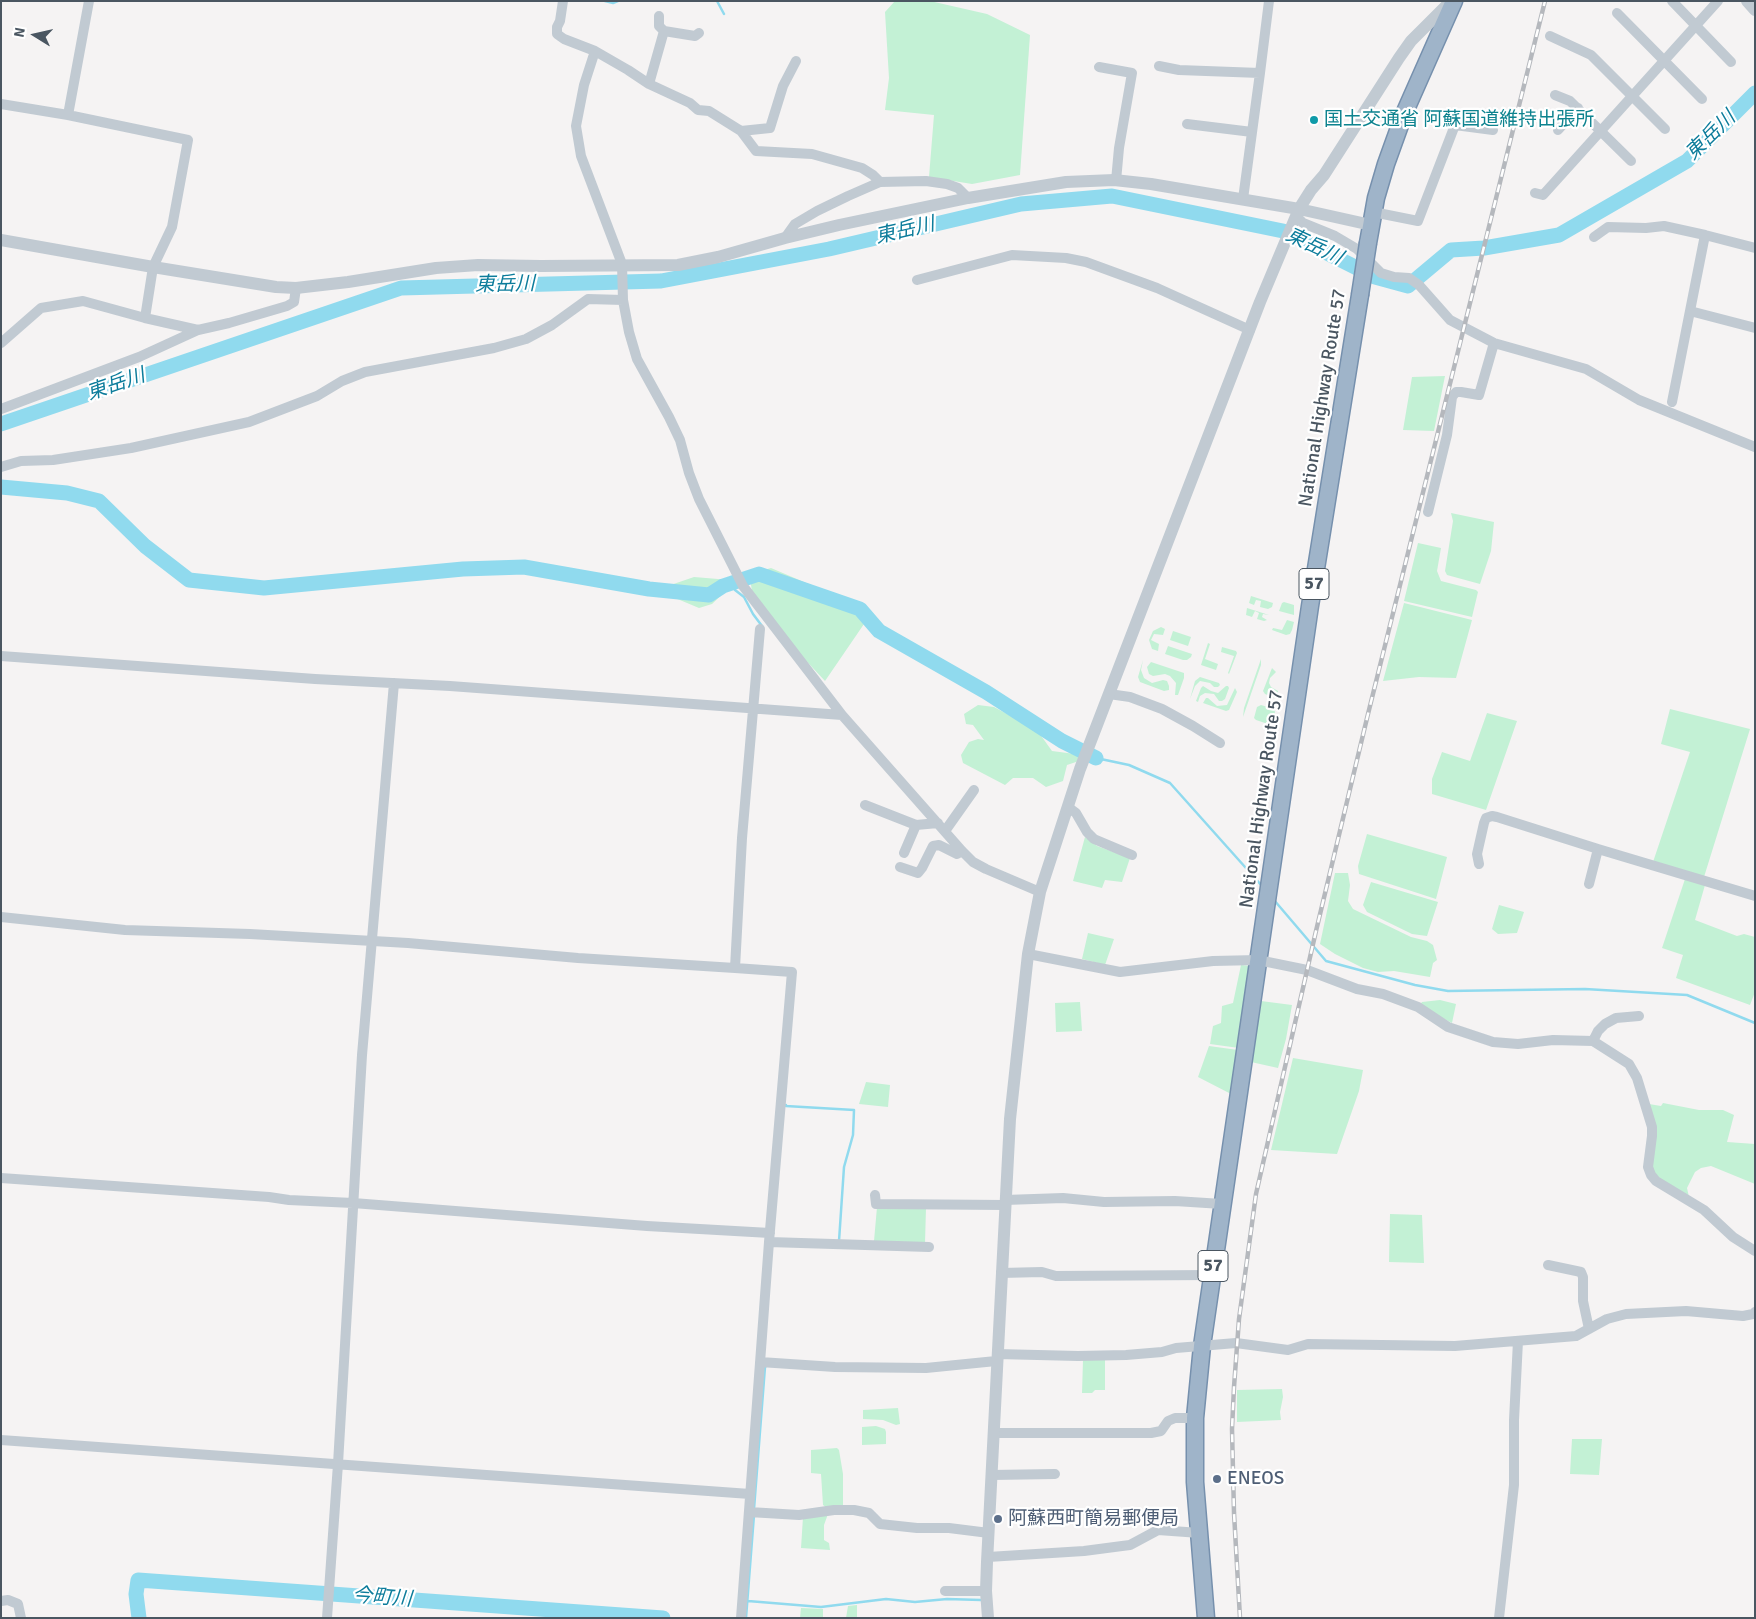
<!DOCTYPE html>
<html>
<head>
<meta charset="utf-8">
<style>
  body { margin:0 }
  #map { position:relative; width:1756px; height:1619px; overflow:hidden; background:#f5f3f3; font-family:Signika,sans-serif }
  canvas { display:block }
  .frame { position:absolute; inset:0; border:2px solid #4a5661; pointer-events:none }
  .north { position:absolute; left:10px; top:10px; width:50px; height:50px; -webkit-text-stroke:4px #fff; paint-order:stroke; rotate:280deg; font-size:14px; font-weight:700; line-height:20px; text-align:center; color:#4a5661 }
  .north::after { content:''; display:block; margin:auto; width:18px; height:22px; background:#4a5661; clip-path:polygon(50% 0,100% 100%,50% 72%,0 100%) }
</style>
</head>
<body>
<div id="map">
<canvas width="1756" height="1619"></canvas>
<div class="frame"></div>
<div class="north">N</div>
</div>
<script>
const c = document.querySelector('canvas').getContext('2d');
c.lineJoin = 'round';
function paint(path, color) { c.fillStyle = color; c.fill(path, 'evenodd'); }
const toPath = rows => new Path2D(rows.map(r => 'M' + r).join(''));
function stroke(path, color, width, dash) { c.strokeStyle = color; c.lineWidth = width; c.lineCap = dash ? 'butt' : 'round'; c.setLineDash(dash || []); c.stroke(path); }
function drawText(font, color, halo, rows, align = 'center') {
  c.font = font + ' Signika,"Noto Sans JP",sans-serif'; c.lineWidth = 4.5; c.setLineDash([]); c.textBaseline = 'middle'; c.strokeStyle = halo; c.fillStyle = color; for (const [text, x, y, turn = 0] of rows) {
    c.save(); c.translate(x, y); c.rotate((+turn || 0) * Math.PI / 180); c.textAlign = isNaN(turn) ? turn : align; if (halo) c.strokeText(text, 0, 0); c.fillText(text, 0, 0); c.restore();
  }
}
paint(toPath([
  [895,1,930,1,987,14,1030,35,1020,175,972,184,929,177,934,115,885,110,889,78,885,12],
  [1445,376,1434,431,1403,430,1412,377],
  [1451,513,1494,522,1491,551,1480,584,1447,575,1445,571,1453,521],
  [1418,543,1441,548,1437,571,1441,581,1476,590,1478,592,1472,617,1404,601],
  [771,568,851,602,864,624,825,681,754,605,750,578,731,586,712,604,699,608,656,590,694,577,730,580],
  [1251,596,1273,603,1272,607,1268,609,1260,607,1261,601,1256,600,1254,605,1249,603],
  [1284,602,1294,605,1294,615,1279,611,1282,603],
  [1404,603,1472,620,1456,678,1419,677,1383,681],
  [1247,608,1269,615,1263,614,1262,617,1267,620,1264,621,1257,619,1259,613,1255,611,1252,617,1246,615],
  [1287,620,1294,622,1292,630,1290,634,1286,635,1272,630,1273,628,1282,630],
  [1161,627,1165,629,1163,635,1154,634,1151,640,1159,644,1158,651,1152,649,1149,640,1153,631],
  [1173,631,1191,637,1188,646,1170,640],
  [1208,643,1210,644,1205,659,1218,664,1216,670,1201,665],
  [1168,646,1192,654,1191,657,1187,660,1183,660,1165,654],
  [1222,647,1236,651,1237,653,1229,674,1228,673,1234,656,1221,652],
  [1261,659,1261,665,1243,717,1244,708],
  [1143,660,1141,670,1144,678,1152,683,1163,680,1167,681,1169,686,1169,690,1164,691,1140,682,1138,677],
  [1151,662,1184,673,1184,678,1178,695,1175,695,1176,683,1170,676,1165,674,1153,676,1149,674,1147,667],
  [1272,668,1276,672,1270,678,1269,683,1271,687,1278,691,1278,696,1275,698,1265,694,1263,691],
  [1200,677,1219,683,1220,685,1218,687,1214,687,1210,683,1200,681,1195,686,1190,699,1195,681],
  [1203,686,1211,691,1218,693,1226,686,1228,686,1229,688,1225,699,1222,701,1219,701,1214,694,1205,693,1200,696,1198,702,1196,701,1201,688],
  [1235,688,1237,692,1229,710,1226,711,1203,703,1206,698,1208,698,1217,706,1227,705],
  [978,705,994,707,1037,730,1052,751,1075,754,1080,757,1079,761,1067,765,1063,781,1046,787,1033,778,1013,778,1005,785,963,763,961,755,969,742,978,739,984,740,973,725,966,724,964,714],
  [1261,705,1274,709,1275,712,1274,717,1270,722,1265,723,1256,720,1254,718,1257,707],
  [1670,709,1750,729,1704,877,1653,862,1690,752,1661,744],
  [1487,713,1517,721,1486,810,1432,794,1432,779,1442,752,1470,761],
  [1367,834,1447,857,1436,899,1359,874,1358,866],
  [1085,837,1097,846,1130,858,1122,882,1105,880,1102,888,1073,881],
  [1335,873,1348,873,1350,885,1348,901,1353,909,1411,937,1427,941,1433,945,1437,960,1433,963,1430,977,1394,971,1378,972,1363,968,1335,954,1320,944],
  [1685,879,1705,885,1695,920,1737,936,1744,934,1755,937,1755,992,1750,1005,1676,978,1683,955,1662,948],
  [1371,882,1438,902,1427,936,1412,934,1367,912,1363,905],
  [1499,905,1524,912,1517,933,1498,934,1492,929],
  [1088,933,1114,939,1105,965,1082,959],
  [1241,965,1252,966,1239,1048,1210,1044,1213,1026,1221,1023,1222,1006,1233,1003],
  [1440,1000,1456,1004,1452,1023,1419,1006,1422,1002],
  [1261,1001,1292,1005,1286,1039,1278,1068,1251,1062],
  [1080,1002,1082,1031,1056,1032,1055,1003],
  [1209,1046,1238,1050,1231,1094,1198,1077],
  [1293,1058,1363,1070,1359,1091,1337,1154,1271,1150],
  [866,1082,890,1085,888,1107,859,1104],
  [1663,1103,1699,1110,1723,1110,1734,1115,1727,1142,1755,1144,1755,1184,1711,1166,1701,1168,1695,1172,1687,1188,1689,1197,1666,1183,1655,1174,1653,1168,1649,1104,1661,1106],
  [877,1207,926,1208,925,1243,874,1241],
  [1390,1214,1422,1215,1424,1263,1389,1262],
  [1105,1359,1105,1390,1095,1390,1092,1393,1082,1393,1083,1360],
  [1282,1389,1283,1397,1280,1412,1281,1420,1237,1422,1237,1390],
  [898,1408,900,1424,896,1425,883,1420,863,1419,863,1410],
  [876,1426,885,1429,886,1432,886,1444,862,1445,862,1427],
  [1572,1439,1602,1439,1599,1475,1570,1474],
  [837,1448,839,1450,843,1474,843,1507,827,1508,823,1505,821,1474,811,1473,811,1450],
  [828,1514,824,1525,824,1540,829,1543,830,1550,801,1548,803,1517],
  [857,1605,857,1618,846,1618,848,1606],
  [801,1608,823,1609,823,1618,800,1618]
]), '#c3f1d5');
stroke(toPath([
  [605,1,613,3,618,1],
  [717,1,724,14],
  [735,590,744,597,753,614,762,626],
  [1096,758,1129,765,1170,783,1262,886],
  [1274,900,1326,961,1415,985,1448,991,1585,989,1687,995,1755,1023],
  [786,1105,786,1106,854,1110,853,1135,844,1167,839,1241],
  [754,1509,765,1367,766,1366],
  [748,1601,821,1607,886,1599,915,1602,947,1599,981,1600],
  [746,1618,754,1515]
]), '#90daee', 2.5);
stroke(toPath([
  [1,424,401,288,661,281,829,249,1021,204,1112,196,1283,231,1375,277,1408,286,1451,250,1484,248,1559,235,1687,161,1755,93],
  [1,487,67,493,99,501,145,546,189,580,264,588,463,569,524,567,649,589,709,595,723,586,759,574,860,609,879,631,986,692,1062,741,1096,758],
  [139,1618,136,1594,138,1580,663,1618]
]), '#90daee', 15);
const trunk = toPath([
  [1368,243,1376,198,1386,164,1404,114,1454,1],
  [1206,1618,1195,1482,1195,1418,1202,1346,1310,606,1360,295]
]);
stroke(trunk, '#7690ad', 19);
stroke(toPath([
  [563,1,560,21,557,27,557,34,564,39,595,51,628,70,649,84,690,103,698,110,709,111,741,131,756,151,812,154,862,168,873,175,880,182],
  [1672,1,1731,62],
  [1617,13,1702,99],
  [664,31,695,36,699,33],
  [1550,36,1591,55,1665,129],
  [595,51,584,85,576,126,581,156,622,264,623,300,629,332,637,359,669,417,680,440,689,473,699,499,743,586,842,715,962,851,973,862,986,869,1040,892],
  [1159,66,1179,70,1260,73,1243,199],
  [1099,67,1132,73,1119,148,1116,181],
  [1260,73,1269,1],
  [649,84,664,31,659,26,659,16],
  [1555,95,1570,101,1631,161],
  [1,104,68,115,188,140,172,227,153,267,145,318,198,330],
  [68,115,89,1],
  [1187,124,1252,132],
  [1558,130,1578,108],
  [741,131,770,128,783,86,796,61],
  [1535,193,1543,195,1718,1],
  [1373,212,1418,221,1455,125,1493,130],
  [1296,216,1303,223,1335,236,1357,249,1381,273,1394,277,1409,278,1419,285,1450,320,1494,343,1586,369,1639,400,1755,447],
  [1705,235,1755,248],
  [1594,237,1608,227,1646,228,1664,226,1705,235,1672,402],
  [785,238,795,224,817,211,848,196,880,182,926,181,947,184,958,188,968,198],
  [917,280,1012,255,1066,258,1086,262,1157,288,1250,330],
  [1690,311,1755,328],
  [1,343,41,308,83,301,145,318],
  [1,409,139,357,198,330,229,323,287,306,294,302,296,288],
  [1,467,21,461,53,460,131,448,249,422,317,396,342,381,365,372,494,348,526,339,552,325,588,299,623,300],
  [1428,512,1447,435,1452,397,1456,392,1461,392,1479,395,1494,343],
  [1,656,315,679,450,686,842,715],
  [1109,694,1130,697,1162,709,1193,726,1220,743],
  [865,805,916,825,938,823],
  [1068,807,1076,813,1087,832,1094,839,1132,855],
  [945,831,974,790],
  [1598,849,1755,896],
  [904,853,916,825],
  [1479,864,1477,854,1484,823,1486,818,1492,816,1497,817,1598,849,1589,884],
  [900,867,918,873,922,868,933,846,939,845,957,854,962,851],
  [1,917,125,930,250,934,408,943,578,958,735,968],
  [1028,954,1120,972,1213,961,1258,960,1307,970,1357,989,1383,994,1418,1007,1448,1027,1493,1042,1518,1044,1553,1040,1593,1041,1629,1064,1637,1078,1652,1127,1652,1136,1648,1167,1651,1175,1656,1181,1704,1210,1733,1237,1755,1251],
  [1593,1041,1598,1031,1605,1024,1616,1018,1639,1016],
  [1,1178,269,1197,289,1200,353,1203,647,1226,770,1233],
  [875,1195,876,1204,1005,1205],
  [1005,1200,1063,1198,1104,1202,1175,1201,1222,1204],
  [769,1242,929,1247],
  [1548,1265,1581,1272,1583,1277,1583,1301,1589,1329],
  [1001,1273,1042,1272,1056,1276,1212,1275],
  [997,1354,1078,1356,1126,1355,1162,1352,1176,1348,1236,1343,1288,1350,1308,1344,1455,1346,1576,1336,1607,1319,1626,1314,1686,1311,1743,1316,1753,1314,1755,1312],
  [760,1362,835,1367,926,1368,996,1361],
  [993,1433,1151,1433,1161,1431,1168,1421,1175,1418,1195,1418],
  [1,1440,750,1494],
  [991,1475,1055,1474],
  [749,1512,799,1515,834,1510,854,1510,869,1513,880,1524,917,1528,949,1528,989,1533],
  [988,1557,1084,1551,1122,1546,1130,1545,1158,1530,1200,1533],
  [945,1591,986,1591],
  [1,1601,8,1600,18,1604,21,1618],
  [327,1618,338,1464,362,1055,394,683],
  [741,1618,769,1242,792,972,735,968,742,838,760,629],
  [1499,1618,1514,1485,1514,1420,1518,1341]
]), '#c1cad2', 10);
stroke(toPath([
  [1747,1,1755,10],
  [1,240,153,267,276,287,296,288,348,282,436,268,478,265,541,266,678,265,718,257,785,238,839,225,968,198,1066,182,1114,180,1151,184,1299,209,1371,225],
  [988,1618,986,1591,987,1562,1010,1119,1028,954,1040,892,1080,769,1260,302,1299,209,1311,190,1324,175,1399,58,1411,41,1451,1]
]), '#c1cad2', 12);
stroke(trunk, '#9fb4c9', 16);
const rail = toPath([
  [1240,1618,1234,1513,1232,1429,1234,1387,1239,1319,1256,1194,1316,931,1368,714,1545,1]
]);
stroke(rail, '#b5b8bd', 4.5);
stroke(rail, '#fff', 2.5, [8]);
const trunkBridge = toPath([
  [1360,295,1368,243]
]);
stroke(trunkBridge, '#7690ad', 19, []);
stroke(trunkBridge, '#9fb4c9', 16);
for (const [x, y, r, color] of [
  [1314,120,5,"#0f9aa8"],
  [1217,1479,5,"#5c6f8a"],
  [998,1519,5,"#5c6f8a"]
]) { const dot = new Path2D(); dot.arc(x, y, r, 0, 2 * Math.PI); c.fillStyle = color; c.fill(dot); stroke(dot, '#fff', 2); }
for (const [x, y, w] of [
  [1314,584,30],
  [1213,1266,30]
]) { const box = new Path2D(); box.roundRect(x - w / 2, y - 15.5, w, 31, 4); c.fillStyle = '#fff'; c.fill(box); stroke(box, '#4a5661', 1); }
drawText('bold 18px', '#4a5661', null, [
  ["57",1314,584],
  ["57",1213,1266]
]);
drawText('19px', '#0d838f', '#fff', [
  ["国土交通省 阿蘇国道維持出張所",1324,120]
], 'left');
drawText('19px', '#4a5661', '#fff', [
  ["National Highway Route 57",1323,398,-81],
  ["National Highway Route 57",1262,799,-82]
]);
drawText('19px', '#4e5e75', '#fff', [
  ["ENEOS",1227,1479],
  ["阿蘇西町簡易郵便局",1008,1519]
], 'left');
drawText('italic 20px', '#0c7c9b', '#fff', [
  ["東岳川",1711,136,-44],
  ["東岳川",905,231,-13],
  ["東岳川",1314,247,25],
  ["東岳川",505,285,-1],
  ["東岳川",116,385,-19],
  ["今町川",382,1598,4]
]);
</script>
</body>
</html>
